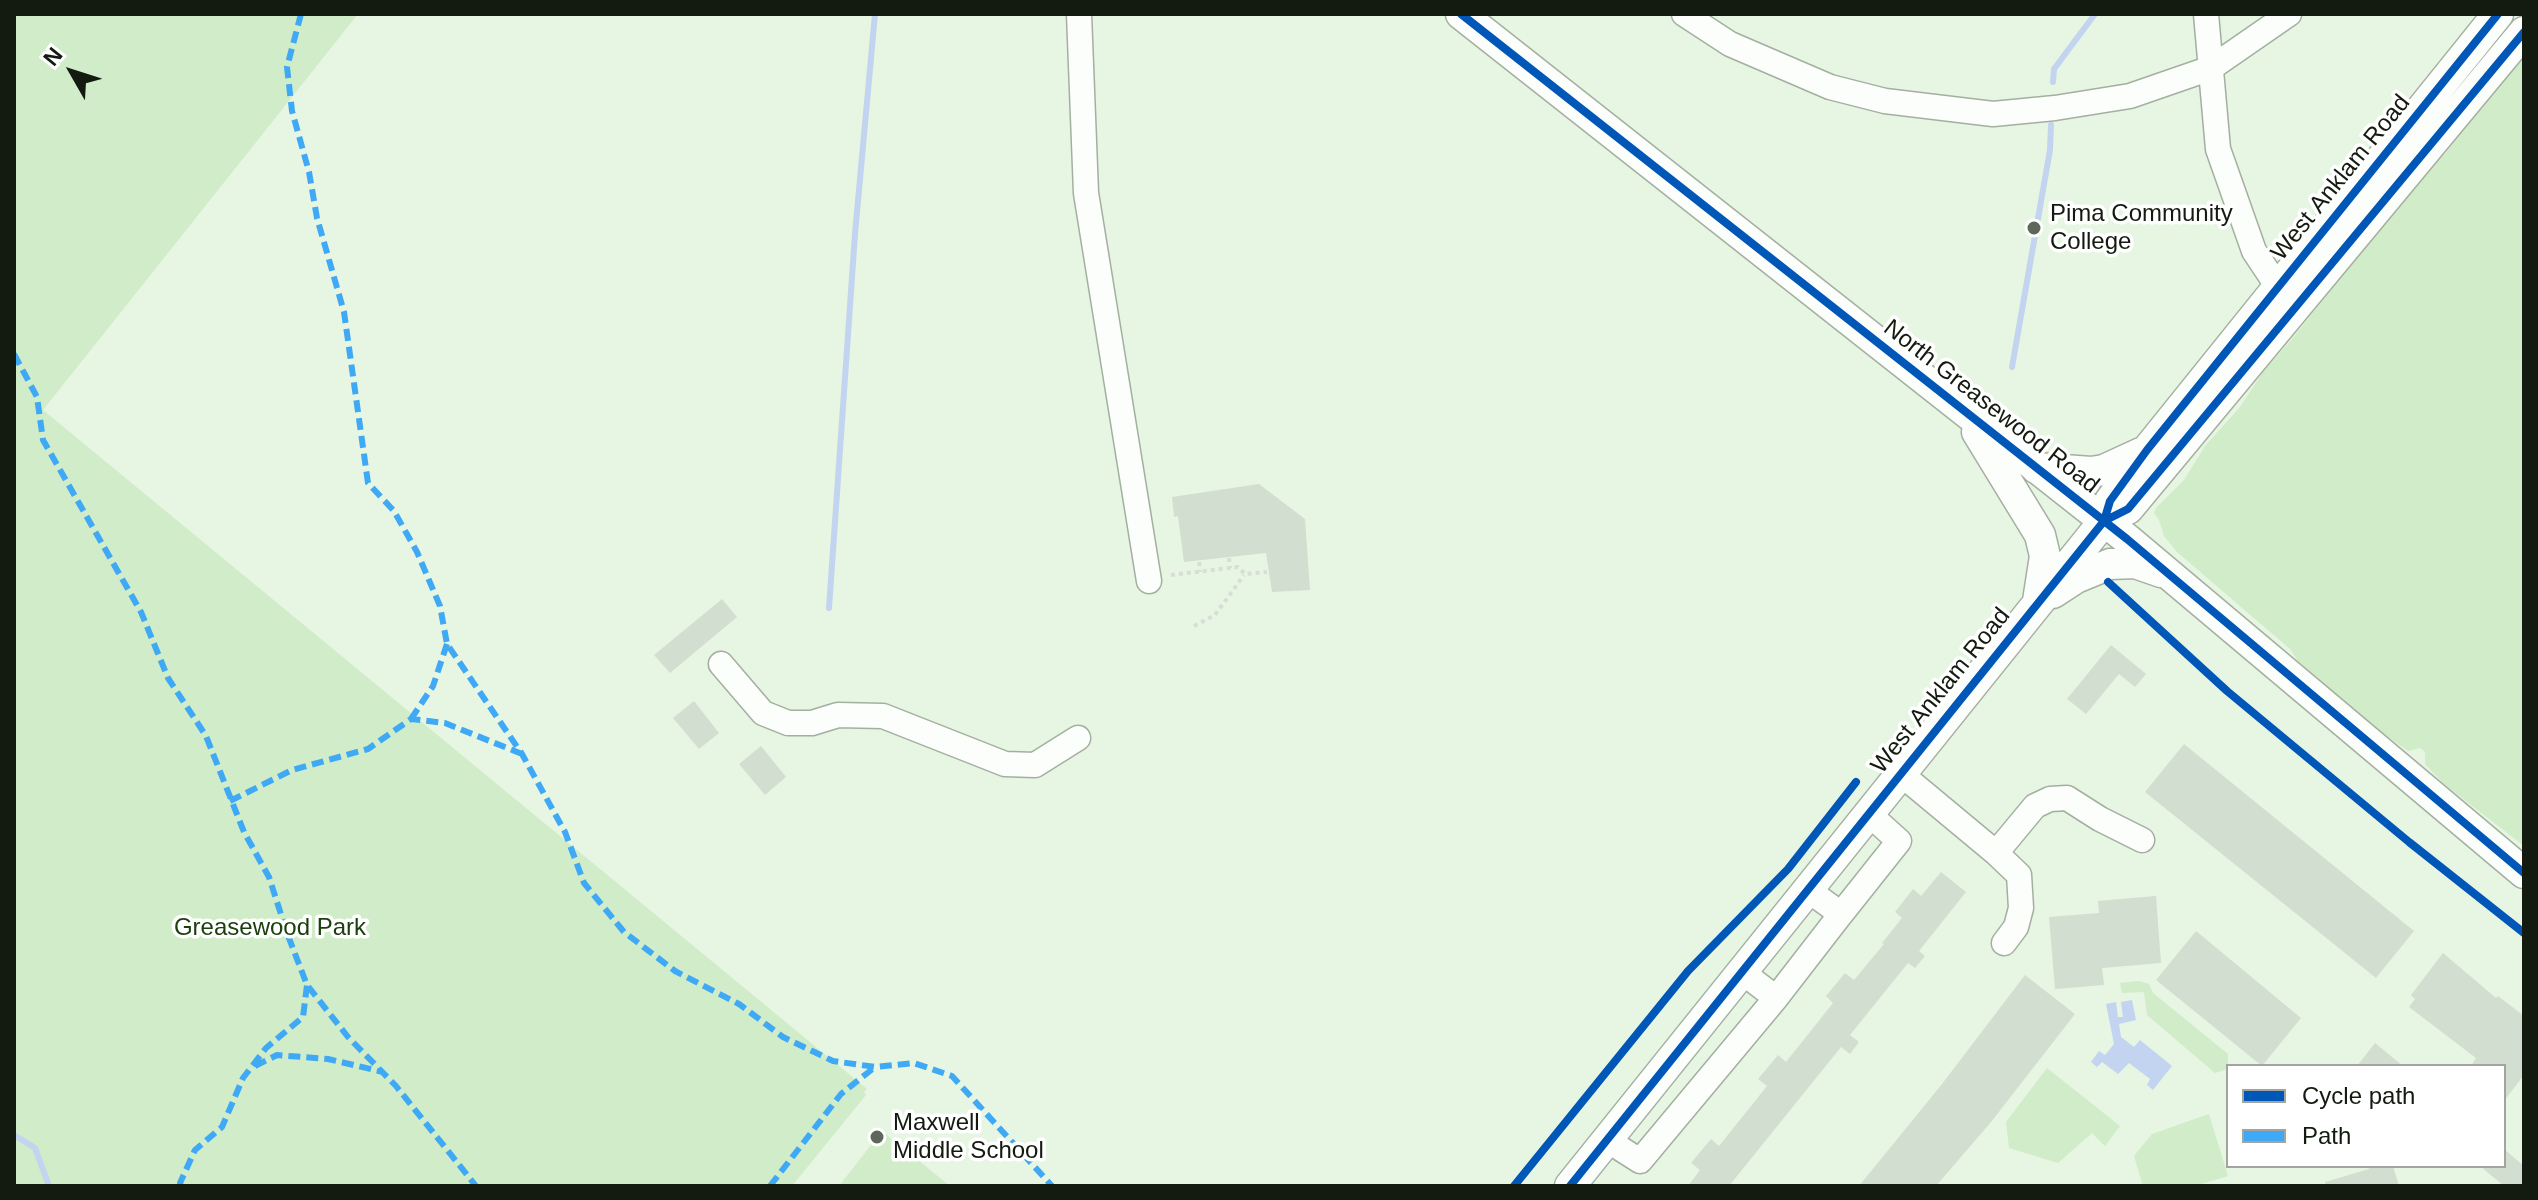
<!DOCTYPE html>
<html>
<head>
<meta charset="utf-8">
<style>
  body { margin:0 }
  #map { position:relative; width:2538px; height:1200px; overflow:hidden; background:#e7f5e3; font-family:Helvetica,sans-serif }
  canvas { display:block }
  .frame { position:absolute; inset:0; border:16px solid #131b10; pointer-events:none }
  .legend { position:absolute; left:2226px; top:1064px; width:280px; height:104px; box-sizing:border-box; background:#fff; border:2px solid #a1a49f; margin:0; padding:10px 14px; list-style:none; font-size:24px; color:#131b10 }
  .legend li { display:flex; align-items:center; gap:16px; height:40px }
  .legend b { width:40px; border:2px solid #a1a49f }
  .north { position:absolute; left:32px; top:32px; width:80px; height:80px; -webkit-text-stroke:6px #fff; paint-order:stroke; rotate:309deg; font-size:22px; font-weight:700; line-height:32px; text-align:center; color:#131b10 }
  .north::after { content:''; display:block; margin:auto; width:28px; height:36px; background:#131b10; clip-path:polygon(50% 0,100% 100%,50% 72%,0 100%) }
</style>
</head>
<body>
<div id="map">
<canvas width="2538" height="1200"></canvas>
<div class="frame"></div>
<ul class="legend">
<li><b style="height:10px;background:#0057b8"></b>Cycle path</li>
<li><b style="height:10px;background:#3fa9f5"></b>Path</li>
</ul>
<div class="north">N</div>
</div>
<script>
const c = document.querySelector('canvas').getContext('2d');
c.lineJoin = 'round';
function paint(path, color) { c.fillStyle = color; c.fill(path, 'evenodd'); }
const toPath = rows => new Path2D(rows.map(r => 'M' + r).join(''));
function stroke(path, color, width, dash) { c.strokeStyle = color; c.lineWidth = width; c.lineCap = dash ? 'butt' : 'round'; c.setLineDash(dash || []); c.stroke(path); }
function drawText(font, color, halo, rows, align = 'center') {
  c.font = font + ' Helvetica,sans-serif'; c.lineWidth = 7; c.setLineDash([]); c.textBaseline = 'middle'; c.strokeStyle = halo; c.fillStyle = color; for (const [text, x, y, turn = 0] of rows) {
    c.save(); c.translate(x, y); c.rotate((+turn || 0) * Math.PI / 180); c.textAlign = isNaN(turn) ? turn : align; if (halo) c.strokeText(text, 0, 0); c.fillText(text, 0, 0); c.restore();
  }
}
paint(toPath([
  [14,14,358,14,43,410,867,1089,864,1092,866,1095,792,1186,14,1186],
  [2524,51,2524,846,2444,784,2425,764,2425,753,2423,750,2420,748,2408,751,2380,731,2298,661,2290,649,2177,552,2164,536,2159,520,2154,513,2156,508,2184,480,2205,446,2240,407,2263,372,2288,344,2437,158,2445,154],
  [2139,981,2149,984,2153,993,2228,1054,2228,1069,2215,1073,2147,1015,2144,992,2122,993,2120,983],
  [2047,1068,2120,1126,2105,1146,2092,1133,2058,1163,2009,1148,2006,1122],
  [2209,1114,2228,1176,2195,1186,2143,1186,2134,1156,2152,1134],
  [882,1131,950,1186,839,1186]
]), '#d0ecc8');
paint(toPath([
  [2132,1000,2136,1020,2119,1024,2121,1037,2134,1047,2140,1040,2172,1066,2153,1090,2147,1085,2150,1079,2129,1063,2118,1074,2102,1062,2097,1067,2091,1062,2099,1051,2105,1055,2114,1044,2106,1004,2116,1002,2118,1017,2123,1017,2121,1002]
]), '#c3d4f0');
stroke(toPath([
  [2053,82,2054,69,2095,14],
  [2012,367,2050,150,2051,125],
  [829,608,855,234,875,14],
  [14,1135,35,1148,49,1186]
]), '#c3d4f0', 6);
paint(toPath([
  [1259,484,1305,519,1310,590,1272,592,1266,553,1184,562,1178,516,1174,517,1172,497],
  [722,599,737,617,670,673,654,655],
  [2111,645,2146,674,2135,687,2119,674,2086,714,2067,699],
  [694,701,719,733,699,749,673,718],
  [2184,744,2414,931,2376,978,2145,792],
  [761,746,786,777,765,795,739,764],
  [1941,872,1966,892,1919,951,1925,956,1915,968,1908,963,1850,1035,1859,1042,1850,1054,1841,1047,1729,1186,1688,1186,1700,1170,1691,1163,1711,1139,1719,1146,1767,1086,1758,1079,1778,1055,1786,1062,1833,1003,1826,996,1845,973,1854,980,1884,944,1882,943,1902,918,1895,912,1913,889,1921,896],
  [2156,896,2161,963,2102,968,2104,985,2055,989,2049,917,2099,913,2098,901],
  [2196,931,2301,1018,2262,1066,2156,980],
  [2443,953,2496,998,2498,996,2524,1016,2524,1075,2504,1101,2504,1066,2471,1066,2476,1058,2409,1007,2415,999,2411,995],
  [2025,975,2075,1014,1991,1122,1936,1186,1859,1186,1942,1084],
  [2375,1043,2403,1066,2357,1066],
  [2504,1149,2524,1166,2524,1186,2504,1186,2480,1166,2504,1166],
  [2368,1166,2393,1166,2399,1186,2325,1186,2325,1182,2369,1169]
]), '#d2decf');
const minor = toPath([
  [1079,14,1086,193,1149,581],
  [1684,14,1730,44,1830,87,1885,101,1993,114,2055,108,2130,96,2211,68,2289,14],
  [2206,14,2218,149,2254,251,2278,287],
  [721,664,763,713,788,723,812,723,838,715,883,716,1005,764,1035,765,1078,738],
  [1901,774,1996,853,2019,875,2021,908,2016,927,2004,943],
  [1996,853,2035,806,2050,799,2067,798,2100,819,2142,840],
  [1841,914,1899,841,1869,814],
  [1776,998,1841,914,1808,890],
  [1607,1140,1640,1161,1776,998,1742,972]
]);
const major = toPath([
  [1461,14,2127,539,2524,873],
  [1977,432,2040,535,2045,556,2038,601],
  [2036,468,2091,472,2104,470,2141,453],
  [2123,511,2128,509,2524,32],
  [2053,593,2076,578,2110,564,2135,563,2161,572],
  [1570,1186,2104,521,2110,501,2147,450,2498,14]
]);
stroke(minor, '#a4afa1', 27);
stroke(major, '#a4afa1', 33);
stroke(toPath([
  [1229,558,1230,568],
  [1199,562,1200,572],
  [1171,575,1238,567,1245,574,1267,572],
  [1194,626,1215,615,1244,575]
]), '#d9ddd7', 4, [4, 4]);
stroke(minor, '#fbfefb', 24);
stroke(major, '#fbfefb', 30);
stroke(toPath([
  [301,14,287,67,292,111,309,172,317,218,344,312,368,483,394,511,417,552,440,606,447,644,522,754,565,832,584,883,624,932,675,971,739,1004,783,1037,833,1061,875,1067,914,1063,952,1076,1052,1186],
  [14,354,37,397,43,440,141,612,168,678,206,736,244,832,269,877,287,933,307,985,348,1037,396,1086,476,1186],
  [411,719,433,686,447,644],
  [230,801,292,770,368,749,411,719,445,723,522,754],
  [255,1066,277,1055,328,1059,383,1072],
  [181,1186,180,1183,195,1150,222,1127,243,1078,266,1048,303,1017,307,985],
  [770,1186,841,1094,875,1067]
]), '#3fa9f5', 6, [12, 6]);
stroke(toPath([
  [1461,14,2127,539,2524,873],
  [2104,521,2128,509,2524,32],
  [2108,582,2227,691,2409,842,2524,933],
  [1514,1186,1688,971,1788,869,1856,782],
  [1570,1186,2104,521,2110,501,2147,450,2498,14]
]), '#0057b8', 8);
for (const [x, y, r, color] of [
  [2034,228,8,"#5d675a"],
  [877,1137,8,"#5d675a"]
]) { const dot = new Path2D(); dot.arc(x, y, r, 0, 2 * Math.PI); c.fillStyle = color; c.fill(dot); stroke(dot, '#fff', 3); }
drawText('24px', '#131b10', '#fff', [
  ["West Anklam Road",2341,178,-51],
  ["North Greasewood Road",1991,407,38],
  ["West Anklam Road",1941,691,-51]
]);
drawText('24px', '#131b10', '#fff', [
  ["Pima Community",2050,214],
  ["College",2050,242],
  ["Maxwell",893,1123],
  ["Middle School",893,1151]
], 'left');
drawText('24px', '#1c400d', '#fff', [
  ["Greasewood Park",270,928]
]);
</script>
</body>
</html>
